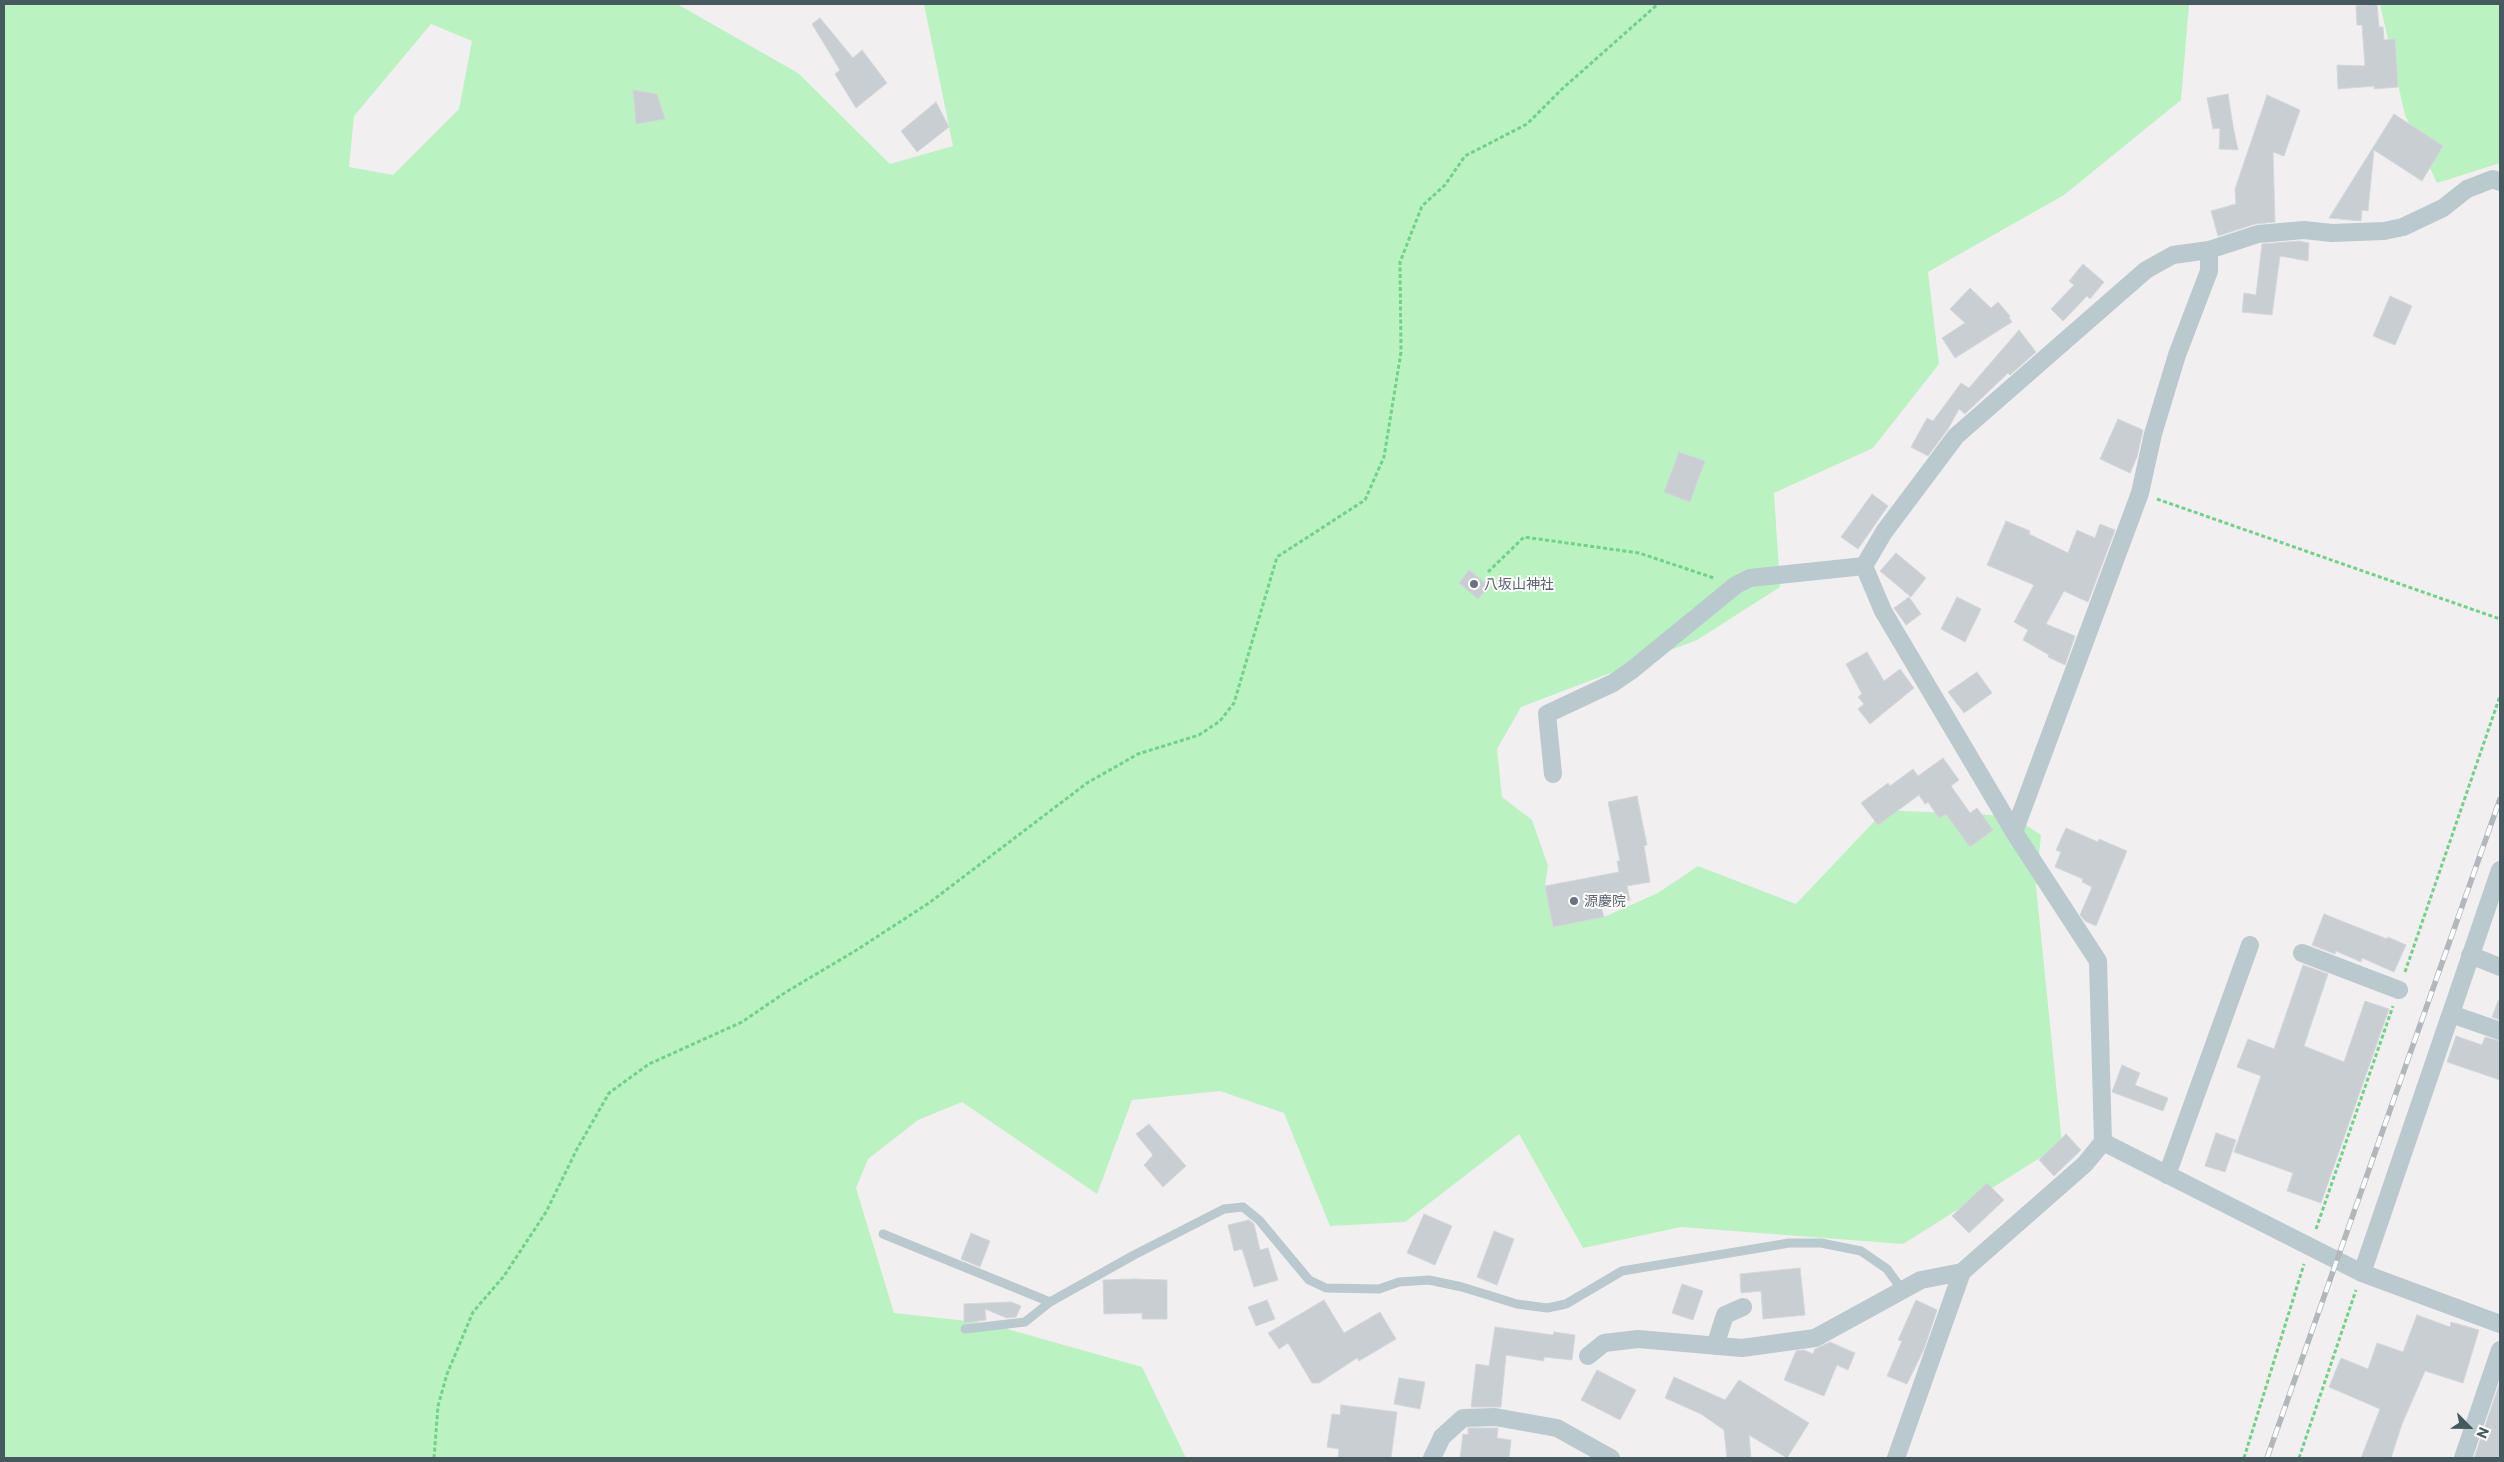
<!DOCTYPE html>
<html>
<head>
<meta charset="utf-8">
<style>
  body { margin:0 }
  #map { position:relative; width:2504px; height:1462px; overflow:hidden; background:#f2eff0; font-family:Commissioner,sans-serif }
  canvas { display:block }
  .frame { position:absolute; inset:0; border:5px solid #46595e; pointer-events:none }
  .north { position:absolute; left:2444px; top:1402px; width:50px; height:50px; -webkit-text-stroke:4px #fff; paint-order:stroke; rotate:113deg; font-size:14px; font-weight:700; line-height:20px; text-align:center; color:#46595e }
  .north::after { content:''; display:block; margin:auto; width:18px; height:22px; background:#46595e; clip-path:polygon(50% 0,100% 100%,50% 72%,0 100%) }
</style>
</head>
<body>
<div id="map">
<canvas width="2504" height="1462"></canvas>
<div class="frame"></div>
<div class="north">N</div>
</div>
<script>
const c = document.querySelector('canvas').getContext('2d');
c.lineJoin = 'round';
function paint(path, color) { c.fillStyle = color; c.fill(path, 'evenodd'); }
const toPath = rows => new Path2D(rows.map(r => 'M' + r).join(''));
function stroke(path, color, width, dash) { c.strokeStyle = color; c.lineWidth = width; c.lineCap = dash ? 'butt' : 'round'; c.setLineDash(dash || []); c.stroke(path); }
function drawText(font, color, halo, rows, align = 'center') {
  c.font = font + ' Commissioner,"Noto Sans JP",sans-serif'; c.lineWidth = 4; c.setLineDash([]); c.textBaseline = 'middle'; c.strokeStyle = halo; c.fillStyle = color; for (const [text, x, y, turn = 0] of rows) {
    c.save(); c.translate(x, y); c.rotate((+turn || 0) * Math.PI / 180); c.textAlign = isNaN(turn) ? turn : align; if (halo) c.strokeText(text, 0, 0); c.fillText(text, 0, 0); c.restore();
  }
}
paint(toPath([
  [4,4,677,4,798,73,890,164,953,146,924,4,2189,4,2181,100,2064,195,1928,272,1939,364,1873,448,1774,493,1780,587,1697,640,1521,707,1497,749,1502,797,1532,820,1548,866,1545,886,1553,927,1604,917,1658,893,1698,866,1796,904,1885,810,2012,816,2041,835,2036,886,2062,1144,1903,1244,1681,1227,1583,1248,1519,1134,1405,1222,1330,1226,1284,1113,1220,1091,1132,1100,1097,1194,962,1102,918,1120,868,1159,856,1188,894,1313,986,1323,1142,1367,1186,1458,4,1458],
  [431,24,472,41,459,109,393,175,349,167,354,116],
  [2380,4,2500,4,2500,163,2437,183,2405,115]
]), '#bbf2c2');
const building = toPath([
  [2377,4,2379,27,2383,27,2384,40,2395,39,2398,87,2374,89,2374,86,2338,89,2337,65,2365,66,2362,25,2357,25,2356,6,2377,4],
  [820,18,853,58,862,50,887,83,856,108,835,74,840,70,812,24,820,18],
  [633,90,657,94,665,119,636,124,633,90],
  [2228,94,2233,126,2238,150,2219,149,2220,128,2213,129,2207,98,2228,94],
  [2267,95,2300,110,2284,156,2273,152,2275,222,2255,224,2218,236,2211,211,2236,204,2235,189,2267,95],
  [936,102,949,127,917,152,901,131,936,102],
  [2394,114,2443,146,2422,181,2374,150,2368,211,2362,210,2361,221,2329,218,2394,114],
  [2299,241,2309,243,2308,261,2280,256,2272,315,2242,312,2244,293,2256,295,2262,244,2299,241],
  [2083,264,2104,282,2090,299,2087,296,2063,321,2051,309,2074,285,2069,281,2083,264],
  [1970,288,1991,308,1998,302,2010,316,2009,318,2012,322,1955,358,1942,338,1965,323,1950,309,1970,288],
  [2390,296,2412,306,2395,345,2373,336,2390,296],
  [2019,330,2036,352,2010,375,2008,373,1965,414,1959,409,1948,429,1928,456,1911,447,1927,418,1933,421,1961,383,1969,388,2019,330],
  [2118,419,2143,430,2137,457,2130,473,2100,459,2118,419],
  [1679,452,1705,461,1690,502,1664,492,1679,452],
  [1872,494,1888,506,1858,549,1841,537,1872,494],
  [2006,521,2030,531,2029,534,2068,553,2077,530,2095,538,2100,524,2115,530,2088,602,2064,591,2046,624,2075,636,2065,665,2048,657,2049,655,2023,640,2028,630,2014,622,2034,585,1987,565,2006,521],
  [1896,553,1926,578,1911,597,1880,571,1896,553],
  [1469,570,1489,586,1478,599,1459,583,1469,570],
  [1909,597,1921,614,1906,625,1894,608,1909,597],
  [1957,597,1981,609,1965,642,1941,629,1957,597],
  [1867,652,1884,681,1900,669,1914,688,1870,724,1858,709,1864,704,1858,697,1862,694,1846,664,1867,652],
  [1977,672,1992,693,1964,713,1948,692,1977,672],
  [1943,758,1959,780,1951,786,1970,813,1977,808,1993,830,1970,847,1946,814,1939,818,1928,802,1925,804,1919,795,1878,825,1861,803,1888,783,1890,786,1913,769,1918,776,1943,758],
  [1637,796,1647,845,1644,846,1650,882,1627,886,1630,900,1601,906,1604,917,1553,927,1545,886,1619,872,1617,861,1620,861,1608,802,1637,796],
  [2066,828,2098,842,2099,839,2127,851,2096,926,2085,921,2080,915,2092,887,2082,882,2083,879,2055,867,2061,852,2056,850,2066,828],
  [2324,914,2387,939,2388,937,2406,945,2394,972,2362,958,2361,962,2336,951,2335,954,2312,945,2324,914],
  [2303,965,2328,974,2304,1046,2344,1062,2365,1001,2389,1009,2321,1203,2287,1191,2293,1173,2234,1152,2261,1076,2237,1067,2248,1039,2274,1049,2303,965],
  [2498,1001,2500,1002,2500,1020,2492,1017,2498,1001],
  [2456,1036,2482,1045,2485,1037,2500,1041,2500,1080,2447,1062,2456,1036],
  [2122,1065,2140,1073,2135,1085,2168,1098,2163,1111,2112,1092,2122,1065],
  [1149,1124,1186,1166,1163,1187,1144,1165,1153,1155,1136,1134,1149,1124],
  [2216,1133,2236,1140,2225,1172,2205,1166,2216,1133],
  [2066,1134,2081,1150,2054,1176,2039,1160,2066,1134],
  [1987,1183,2004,1200,1969,1233,1952,1216,1987,1183],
  [1424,1214,1452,1226,1435,1265,1407,1253,1424,1214],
  [1249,1220,1254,1224,1260,1250,1268,1248,1278,1280,1254,1287,1242,1249,1234,1251,1228,1225,1249,1220],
  [1494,1231,1514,1239,1497,1285,1477,1277,1494,1231],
  [971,1233,990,1241,980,1267,961,1259,971,1233],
  [1800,1268,1805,1315,1763,1319,1761,1291,1741,1293,1740,1274,1800,1268],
  [1135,1279,1167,1280,1167,1319,1142,1319,1142,1313,1104,1314,1103,1280,1135,1279],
  [1682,1284,1703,1291,1693,1320,1672,1313,1682,1284],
  [1267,1300,1275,1319,1256,1326,1248,1307,1267,1300],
  [1324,1300,1344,1333,1380,1312,1396,1339,1359,1361,1357,1358,1319,1383,1312,1383,1288,1343,1279,1349,1268,1333,1324,1300],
  [1916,1300,1937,1310,1924,1349,1907,1384,1887,1376,1902,1341,1898,1340,1916,1300],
  [1011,1302,1021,1306,1016,1317,1007,1318,985,1309,986,1320,964,1323,964,1304,1011,1302],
  [2417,1315,2450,1327,2451,1322,2479,1330,2463,1383,2425,1371,2402,1424,2391,1458,2361,1458,2380,1409,2329,1387,2341,1358,2368,1369,2377,1343,2403,1352,2417,1315],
  [1495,1327,1553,1335,1554,1332,1575,1335,1572,1360,1544,1357,1544,1361,1506,1355,1501,1407,1471,1407,1476,1364,1489,1366,1495,1327],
  [1830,1342,1855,1353,1848,1370,1837,1365,1824,1396,1784,1380,1796,1351,1804,1350,1813,1354,1815,1349,1830,1342],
  [1597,1370,1636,1390,1620,1420,1581,1400,1597,1370],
  [1674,1377,1725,1400,1739,1380,1809,1423,1787,1458,1749,1435,1751,1458,1727,1458,1724,1430,1701,1414,1665,1398,1674,1377],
  [1399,1378,1425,1382,1420,1409,1394,1404,1399,1378],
  [2500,1382,2500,1458,2474,1458,2500,1382],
  [1341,1405,1397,1412,1391,1458,1338,1458,1339,1449,1327,1447,1332,1414,1340,1415,1341,1405],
  [1468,1428,1498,1428,1497,1438,1511,1440,1509,1458,1460,1458,1463,1434,1468,1435,1468,1428]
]);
paint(building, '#c9ced2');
stroke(building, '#d3d7db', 1);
stroke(toPath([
  [2157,499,2500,619],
  [1488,572,1524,537,1639,553,1714,578],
  [2405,972,2500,696],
  [2316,1229,2393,1006],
  [434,1458,438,1406,447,1374,473,1312,504,1276,546,1212,577,1149,609,1093,649,1064,742,1022,786,992,855,951,929,903,1087,783,1138,754,1199,735,1220,721,1234,703,1277,557,1365,500,1384,457,1401,352,1400,262,1422,206,1445,185,1465,156,1527,124,1562,89,1658,4],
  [2244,1458,2304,1264],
  [2299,1458,2356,1290]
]), '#70d288', 3, [4, 2.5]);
stroke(toPath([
  [883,1234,1050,1302],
  [965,1329,1025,1322,1050,1302,1134,1255,1224,1209,1243,1207,1259,1220,1309,1280,1326,1288,1379,1289,1399,1282,1429,1280,1462,1287,1517,1304,1547,1308,1566,1304,1622,1271,1789,1243,1821,1243,1861,1251,1887,1269,1903,1291]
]), '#bac9cd', 9);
stroke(toPath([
  [1553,774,1547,714,1613,683,1632,670,1736,585,1750,578,1864,566],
  [2014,832,2140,493,2153,434,2177,355,2209,271,2209,250],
  [2302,953,2399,990],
  [2470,955,2500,967],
  [2451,1014,2500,1031],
  [2103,1142,2362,1273,2500,1324],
  [2167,1175,2250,945],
  [2362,1273,2500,870],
  [1715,1346,1725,1315,1743,1307],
  [1588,1356,1604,1343,1638,1339,1742,1348,1815,1338,1921,1280,1962,1272],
  [1432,1458,1442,1437,1463,1418,1495,1417,1557,1428,1611,1458],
  [1896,1458,1962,1272,2085,1164,2103,1142,2098,961,2014,832,1883,611,1864,566,1884,532,1956,436,2146,270,2173,255,2209,250,2258,234,2304,230,2332,233,2384,231,2403,227,2443,208,2467,189,2493,179,2500,182],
  [2463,1458,2500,1350]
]), '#bac9cd', 18);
const rail = toPath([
  [2267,1458,2500,799]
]);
stroke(rail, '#b1b7ba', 5.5);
stroke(rail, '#fff', 4, [11]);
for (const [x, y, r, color] of [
  [1474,584,5,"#6b7280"],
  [1574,901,5,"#6b7280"]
]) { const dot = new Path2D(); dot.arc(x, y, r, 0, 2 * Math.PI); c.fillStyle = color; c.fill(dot); stroke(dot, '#fff', 2); }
drawText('14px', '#5b616d', '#fff', [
  ["八坂山神社",1484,584],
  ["源慶院",1584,901]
], 'left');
</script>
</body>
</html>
